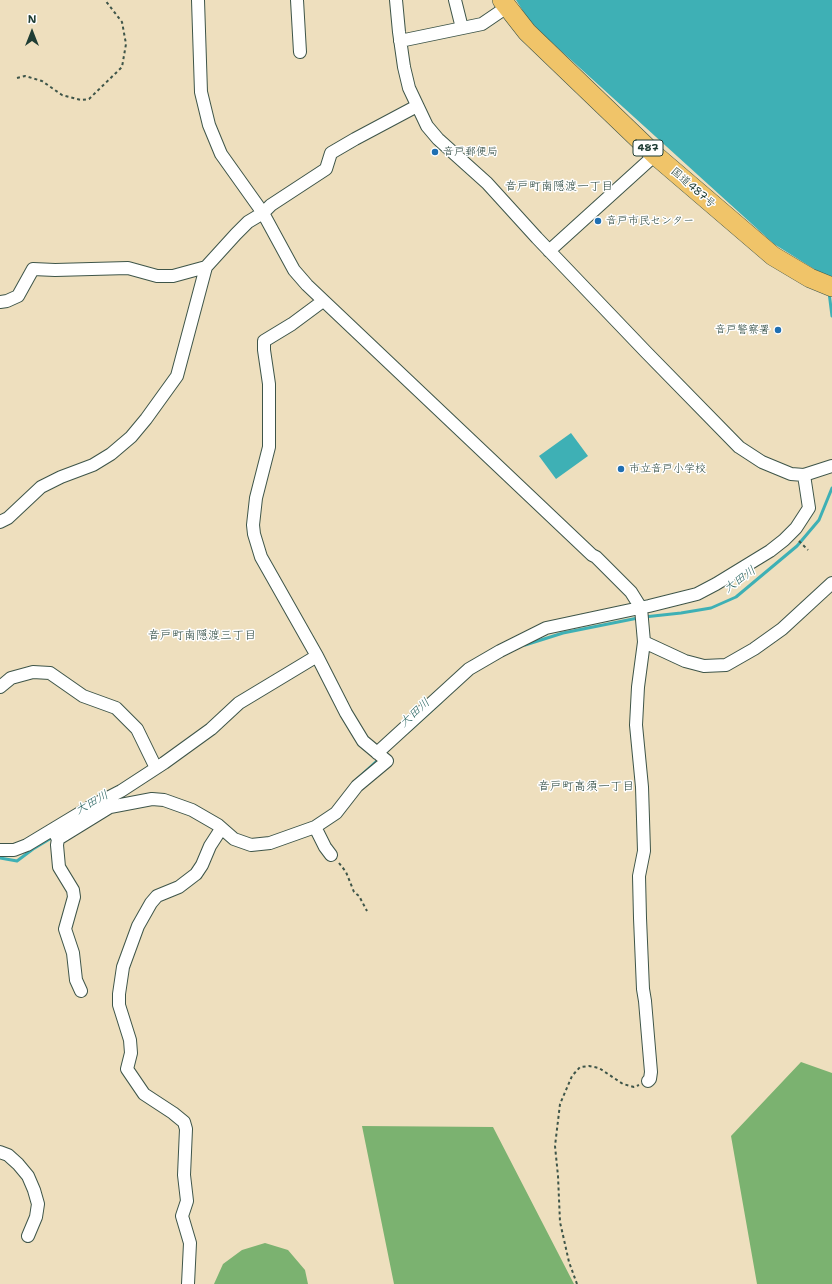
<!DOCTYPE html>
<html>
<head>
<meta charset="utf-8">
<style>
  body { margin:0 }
  #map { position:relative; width:832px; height:1284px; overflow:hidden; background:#eedfbe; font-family:"Shantell Sans",sans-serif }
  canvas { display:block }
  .north { position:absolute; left:12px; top:12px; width:40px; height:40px; -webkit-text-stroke:3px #fff; paint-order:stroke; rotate:0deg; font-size:11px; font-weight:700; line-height:16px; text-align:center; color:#1f3d34 }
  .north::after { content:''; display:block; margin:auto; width:14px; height:18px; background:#1f3d34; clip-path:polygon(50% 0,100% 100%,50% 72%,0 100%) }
</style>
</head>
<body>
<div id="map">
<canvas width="832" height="1284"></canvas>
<div class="north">N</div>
</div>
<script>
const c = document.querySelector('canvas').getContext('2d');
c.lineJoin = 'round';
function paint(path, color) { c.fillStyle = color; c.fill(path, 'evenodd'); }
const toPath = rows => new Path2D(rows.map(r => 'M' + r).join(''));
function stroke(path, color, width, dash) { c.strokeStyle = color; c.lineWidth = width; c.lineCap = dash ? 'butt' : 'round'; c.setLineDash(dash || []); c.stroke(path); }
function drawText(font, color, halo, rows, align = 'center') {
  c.font = font + ' "Shantell Sans","Klee One",sans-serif'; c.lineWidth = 3; c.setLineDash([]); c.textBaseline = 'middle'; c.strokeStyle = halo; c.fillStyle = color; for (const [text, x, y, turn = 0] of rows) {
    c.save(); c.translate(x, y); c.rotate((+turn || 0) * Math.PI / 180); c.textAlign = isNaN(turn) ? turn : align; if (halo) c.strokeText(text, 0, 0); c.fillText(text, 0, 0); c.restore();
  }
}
paint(toPath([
  [801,1062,832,1073,832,1284,757,1284,731,1136],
  [362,1126,493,1127,574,1284,394,1284],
  [265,1243,288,1250,305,1270,308,1284,214,1284,223,1264,242,1250]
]), '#7bb270');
paint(toPath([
  [516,0,832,0,832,277,819,272,774,244,548,39,528,19],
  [571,433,588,456,556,479,539,456]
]), '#3eb0b5');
stroke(toPath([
  [829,292,832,316],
  [644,617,681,613,711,608,736,597,797,546,819,520,832,488],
  [525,645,563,633,638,618],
  [408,732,441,702],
  [355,781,379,759],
  [0,858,17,861,33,849,53,837]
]), '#3eb0b5', 3);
const minor = toPath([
  [198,0,201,92,209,125,221,154,263,213,294,270,307,285,592,555,596,557,631,592,641,608,644,642,638,687,636,725,642,787,644,851,639,876,640,918,643,989,645,1001,651,1072,650,1079,648,1081],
  [297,0,300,52],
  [396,0,399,32,404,67,409,88,427,126,438,139,487,183,537,238,646,352,739,447,762,462,791,474,804,475,832,466],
  [455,0,462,28],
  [400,41,482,24,507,7],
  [549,251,655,155],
  [0,302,7,301,18,296,33,269,55,270,128,268,157,276,173,276,206,267],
  [0,522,8,518,41,487,61,477,93,465,111,454,131,437,146,419,177,376,206,267,236,234,248,222,263,213,271,205,326,169,331,153,355,139,417,106],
  [644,642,685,661,704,666,726,665,754,649,782,629,832,583],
  [0,687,11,678,33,672,50,673,83,696,116,708,137,729,156,768],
  [377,753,469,669,500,651,546,628,649,606,697,594,716,584,770,551,784,540,796,528,809,508,804,475],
  [315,827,325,847,331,855],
  [53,830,58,839,110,807,152,799,164,800,192,810,218,825,234,839,251,845,270,843,315,827,336,813,357,786,387,761,363,741,346,713,317,656,261,557,254,534,253,525,256,498,269,447,269,384,264,350,264,341,292,324,323,301],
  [58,839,57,845,59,867,73,890,74,897,65,929,73,953,76,980,81,991],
  [0,850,14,850,27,845,90,807,121,791,164,763,211,729,239,703,317,656],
  [0,1152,8,1155,18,1164,28,1176,34,1190,38,1204,36,1217,28,1236],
  [188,1284,190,1243,182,1216,187,1201,184,1175,186,1129,184,1122,173,1113,144,1094,127,1069,131,1053,130,1040,119,1005,119,994,123,967,138,926,151,903,157,896,179,887,196,874,202,865,210,846,221,829]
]);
const trunk = toPath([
  [502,0,527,32,655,155,773,256,810,278,832,287]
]);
stroke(minor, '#3e5549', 14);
stroke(trunk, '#3e5549', 20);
stroke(toPath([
  [17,78,25,76,42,81,62,95,81,100,89,99,122,67,126,44,122,22,105,0],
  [799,541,808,550],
  [339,863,346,872,354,892,359,896,367,911],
  [577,1284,569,1262,560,1222,558,1176,555,1146,560,1104,572,1076,580,1067,589,1066,599,1068,623,1084,634,1087,639,1085]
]), '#3e5549', 2, [3, 3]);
stroke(minor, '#fff', 12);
stroke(trunk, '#f0c469', 19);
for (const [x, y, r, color] of [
  [435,152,4,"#1f6fb2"],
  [598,221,4,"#1f6fb2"],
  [778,330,4,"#1f6fb2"],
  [621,469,4,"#1f6fb2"]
]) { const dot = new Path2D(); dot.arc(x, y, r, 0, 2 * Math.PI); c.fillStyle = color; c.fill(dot); stroke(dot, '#fff', 1.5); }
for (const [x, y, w] of [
  [648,148,30]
]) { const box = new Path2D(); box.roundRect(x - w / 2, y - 8, w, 16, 3); c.fillStyle = '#fff'; c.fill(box); stroke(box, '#1f3d34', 1); }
drawText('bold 10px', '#1f3d34', null, [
  ["487",648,148]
]);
drawText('11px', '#1f3d34', '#fff', [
  ["音戸郵便局",443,152],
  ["音戸市民センター",606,221],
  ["音戸警察署",770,330,"right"],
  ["市立音戸小学校",629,469]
], 'left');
drawText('11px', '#1f3d34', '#fff', [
  ["国道487号",693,188,41]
]);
drawText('12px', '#1f3d34', '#fff', [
  ["音戸町南隠渡一丁目",559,187],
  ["音戸町南隠渡三丁目",202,636],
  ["音戸町高須一丁目",586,787]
]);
drawText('italic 12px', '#2a6561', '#fff', [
  ["大田川",740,580,-36],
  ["大田川",415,713,-42],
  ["大田川",92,803,-29]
]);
</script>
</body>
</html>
